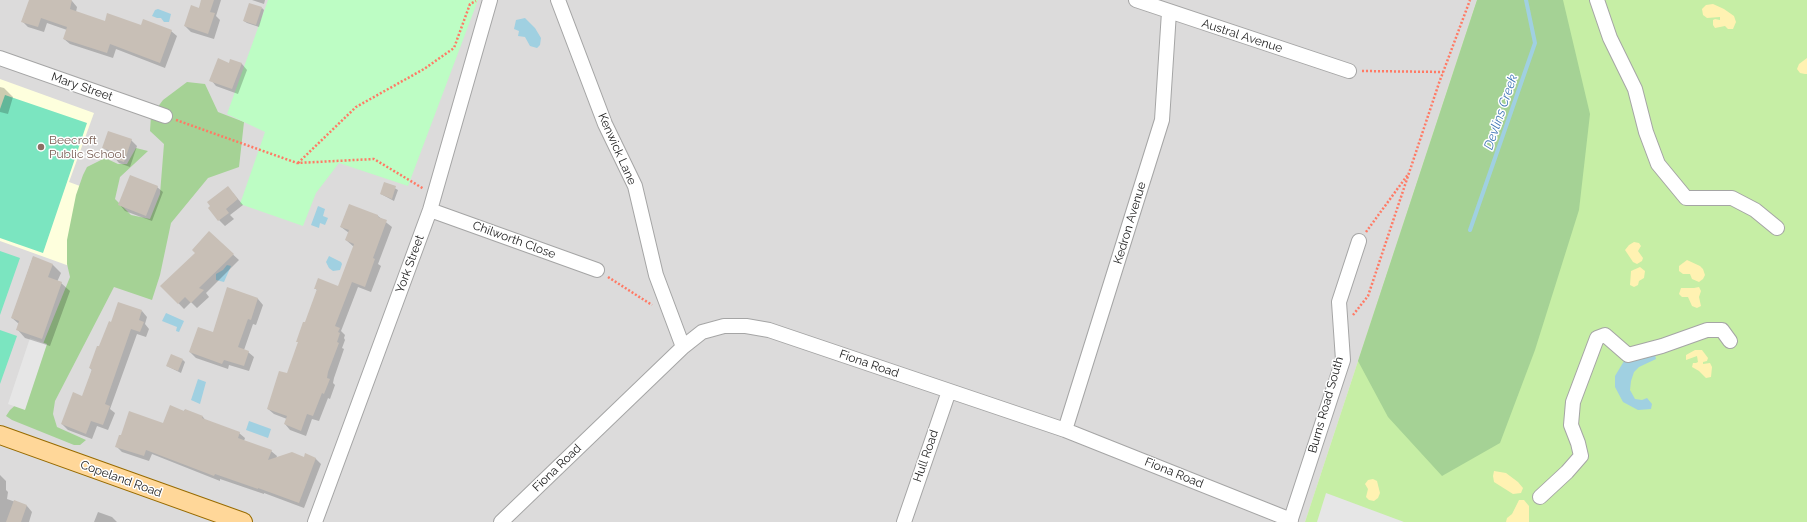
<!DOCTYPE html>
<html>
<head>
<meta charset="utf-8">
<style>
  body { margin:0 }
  canvas { display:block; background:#f0ece3 }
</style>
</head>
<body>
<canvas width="1807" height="522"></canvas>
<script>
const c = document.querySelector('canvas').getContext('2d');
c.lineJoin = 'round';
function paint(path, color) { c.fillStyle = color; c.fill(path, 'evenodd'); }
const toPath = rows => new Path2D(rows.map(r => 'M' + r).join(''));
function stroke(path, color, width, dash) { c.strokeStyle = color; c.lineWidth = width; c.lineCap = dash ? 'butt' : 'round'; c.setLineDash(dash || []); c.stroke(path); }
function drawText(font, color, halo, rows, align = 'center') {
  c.font = font + ' Raleway,sans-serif'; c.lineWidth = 3; c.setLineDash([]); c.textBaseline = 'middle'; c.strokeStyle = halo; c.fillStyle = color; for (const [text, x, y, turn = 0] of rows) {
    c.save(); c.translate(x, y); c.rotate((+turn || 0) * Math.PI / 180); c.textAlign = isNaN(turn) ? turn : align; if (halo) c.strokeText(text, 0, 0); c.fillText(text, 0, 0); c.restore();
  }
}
paint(toPath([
  [0,0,1477,0,1305,522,0,522]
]), '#dcdbdb');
paint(toPath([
  [0,79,94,113,69,182,113,198,86,272,0,241]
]), '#feffdd');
paint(toPath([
  [1477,0,1807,0,1807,522,1305,522]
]), '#c6eea5');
paint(toPath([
  [1477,0,1563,0,1590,114,1579,210,1535,350,1500,443,1442,476,1388,417,1358,361],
  [187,82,205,84,218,112,244,122,239,167,208,178,171,223,160,275,152,300,114,287,55,401,53,414,57,427,86,440,80,445,74,445,12,420,6,416,10,410,20,401,70,277,67,264,67,240,76,195,83,175,87,167,105,158,118,164,127,164,136,148,148,151,120,177,115,199,131,215,150,219,160,194,164,144,150,131,151,116,163,100]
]), '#a5d295');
paint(toPath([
  [1713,4,1724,9,1734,16,1736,22,1733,29,1728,29,1725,26,1715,28,1713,25,1713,20,1715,19,1720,20,1720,17,1707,18,1703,15,1702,9,1706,5],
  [1807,58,1807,74,1805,74,1800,73,1797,69,1799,64],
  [1634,242,1639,243,1641,246,1638,251,1643,258,1642,261,1637,264,1633,262,1625,250,1629,245],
  [1687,260,1700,266,1703,269,1705,275,1703,279,1699,282,1692,279,1690,274,1683,274,1679,271,1679,266],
  [1640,267,1645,271,1644,278,1639,281,1638,285,1634,287,1630,285,1631,271],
  [1699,287,1701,291,1699,297,1701,306,1697,308,1692,306,1688,297,1682,297,1679,294,1681,288,1694,288],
  [1695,350,1702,350,1708,358,1707,361,1703,362,1703,364,1710,363,1712,367,1711,377,1706,378,1699,371,1692,367,1693,363,1696,363,1698,362,1697,356,1686,360,1686,355],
  [1494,471,1506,473,1518,482,1523,488,1521,493,1513,494,1494,482,1493,476],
  [1373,479,1377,481,1380,493,1378,498,1374,501,1369,500,1366,497,1368,489,1365,484,1368,480],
  [1519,500,1524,500,1529,506,1529,522,1506,522,1507,518,1512,514]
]), '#fff2b2');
paint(toPath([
  [268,0,478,0,408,186,339,163,316,193,303,226,240,204,265,132,227,114]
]), '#bdfdc4');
paint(toPath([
  [5,95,87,123,43,253,0,238,0,109],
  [0,251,20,258,0,315],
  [0,330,17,336,0,384]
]), '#7be5c0');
paint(toPath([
  [30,338,47,344,25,410,8,404],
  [1326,493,1404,522,1317,522]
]), '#e6e6e6');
paint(toPath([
  [158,9,171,14,169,22,164,22,161,18,157,18,152,16,155,10],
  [525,18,535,28,541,38,540,45,537,48,530,46,525,37,518,36,519,31,514,29,516,20],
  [318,206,325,209,323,216,328,218,325,225,320,223,319,228,311,225],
  [329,256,341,262,342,264,340,270,333,271,329,268,326,262],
  [227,265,231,266,224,282,216,280,216,274,223,270],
  [166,313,184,321,179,332,176,331,177,327,162,321],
  [1654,351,1656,359,1639,367,1634,372,1631,381,1630,390,1635,399,1642,400,1647,398,1652,404,1651,409,1638,410,1623,402,1615,387,1615,376,1627,356],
  [198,379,206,382,200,404,191,400],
  [249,421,271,429,268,438,246,430]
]), '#a0d0e1');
paint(toPath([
  [30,0,67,0,72,1,77,7,76,12,105,22,171,31,177,36,165,68,116,49,113,58,70,44,64,39,67,30,47,23,44,32,28,27,22,21],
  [202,0,221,0,216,16,220,20,214,39,191,32,185,26,199,9],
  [252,0,265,0,264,4],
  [262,8,264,10,259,27,247,23,244,21],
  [231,60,242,64,247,70,238,94,216,86,211,80,229,64],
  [0,87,4,88,13,97,8,114,0,112],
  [131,140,137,146,130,167,119,163,114,157,114,155,109,153,103,147],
  [385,183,398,190,394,201,381,194],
  [157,187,163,192,152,221,125,211,120,205],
  [233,193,243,205,230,215,234,219,225,226,219,220],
  [378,216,392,227,378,264,381,266,371,292,358,287,341,331,345,335,344,338,345,340,342,348,344,349,334,378,333,383,335,385,330,399,328,398,319,421,312,419,306,436,290,430,285,424,287,419,274,414,268,409,288,375,299,343,297,341,306,324,318,291,315,288,339,287,354,247,346,240,349,233,341,227],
  [209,233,239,260,206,293,209,297,197,308,191,302,184,309,162,286,196,253],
  [33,257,53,265,61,273,57,282,61,283,70,291,50,346,25,338,17,329,19,324,12,318],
  [228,288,258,299,263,305,256,325,253,324,244,350,248,352,254,357,249,371,229,365,228,369,196,358,190,352,214,333],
  [142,311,147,317,145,324,149,329,146,337,137,334,110,409,115,413,108,430,97,426,92,439,68,430,62,424,83,397,92,370,90,368,112,323],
  [183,360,185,362,181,373,167,366],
  [185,410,203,417,206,421,239,433,245,438,244,441,271,451,277,456,276,459,315,458,321,464,304,508,264,493,264,494,220,479,220,481,152,454,149,461,122,452,116,446,164,424],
  [0,475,6,481,6,490,8,492,7,499,27,506,32,512,29,522,0,522],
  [98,512,112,517,117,522,94,522]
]), '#0003');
stroke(toPath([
  [1470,230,1535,43,1526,0]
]), '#a0d0e1', 4);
paint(toPath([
  [29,0,72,0,70,9,105,21,107,13,141,25,143,19,172,30,160,63,110,44,107,53,63,39,67,27,41,18,38,27,21,22],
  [201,0,214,0,210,12,215,13,208,34,184,26,191,5,199,8],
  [249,3,262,7,256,25,243,21],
  [218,58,229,63,230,59,242,63,232,89,209,81],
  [108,131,132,139,124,162,112,158,114,152,102,148],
  [130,175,158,186,146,216,118,205],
  [384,182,396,186,392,199,380,194],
  [228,186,238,199,226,209,229,213,218,221,208,208,210,206,207,202],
  [349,204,378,215,378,217,387,220,373,258,375,259,365,287,352,282,335,326,340,328,338,332,340,333,337,342,339,343,328,372,327,378,330,379,324,394,322,393,313,416,307,414,301,431,284,424,287,416,267,409,279,371,287,373,298,342,296,342,303,322,305,322,317,289,314,289,318,278,338,286,354,244,345,240,349,230,340,227],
  [209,231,234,254,199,288,204,290,191,303,185,297,178,304,160,286,195,253,192,250],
  [33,256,53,264,48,277,62,282,42,339,16,330,19,321,11,318],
  [227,287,258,298,251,320,248,319,238,347,249,351,244,366,224,360,222,364,189,352,198,327,213,332],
  [118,302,142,310,139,320,144,322,140,332,131,329,105,404,110,406,103,425,91,421,86,434,61,424,73,392,82,396,92,369,89,368,97,346,99,346,109,321,111,322],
  [171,354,183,359,178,371,166,366],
  [170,405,184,411,185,409,203,416,202,418,240,432,238,438,272,450,268,460,292,452,304,457,305,453,316,458,299,503,258,488,258,489,215,474,214,476,146,450,144,456,115,447,119,435,121,435,129,411,163,423],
  [14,500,27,505,21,522,6,522]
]), '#c8bfb6');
const minor = toPath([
  [558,0,605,124,635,186,656,275,683,347],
  [1136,0,1349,71],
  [1597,0,1610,38,1635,89,1646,132,1658,164,1686,198,1732,198,1755,210,1777,228],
  [0,58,165,116],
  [430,210,597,270],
  [1065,430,1162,120,1169,12],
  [1540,497,1567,472,1581,456,1578,443,1571,425,1573,402,1597,338,1605,335,1628,355,1662,346,1707,330,1722,330,1730,341],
  [315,522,430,210,490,0],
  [501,522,683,347,702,332,724,326,746,326,769,330,1065,430,1291,520],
  [904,522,949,391],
  [1290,522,1343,360,1339,302,1359,241]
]);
const major = toPath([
  [0,435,243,522]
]);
stroke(minor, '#a5a5a5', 16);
stroke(major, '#986b00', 20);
stroke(toPath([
  [1362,71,1443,72],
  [176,120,297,163,374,159,424,189],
  [298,163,356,107,424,69,454,48,470,4,476,1],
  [1366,232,1409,173],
  [608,277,652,305],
  [1353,315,1368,296,1439,83,1470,0]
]), '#ff7a65', 2.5, [2, 2]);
stroke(minor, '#fff', 14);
stroke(major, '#ffd799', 18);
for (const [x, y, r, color] of [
  [41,147,4,"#8d6e63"]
]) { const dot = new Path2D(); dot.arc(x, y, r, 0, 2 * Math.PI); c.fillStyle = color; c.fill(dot); stroke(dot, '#fff', 1.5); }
drawText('12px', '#1e1e1e', '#fff', [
  ["Austral Avenue",1242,36,18],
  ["Mary Street",82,87,19],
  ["Kenwick Lane",617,149,66],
  ["Kedron Avenue",1130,223,-73],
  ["Chilworth Close",514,240,20],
  ["York Street",410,264,-70],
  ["Fiona Road",869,364,19],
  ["Burns Road South",1326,405,-74],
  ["Hull Road",926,456,-71],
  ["Fiona Road",557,468,-44],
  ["Fiona Road",1174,473,22],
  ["Copeland Road",121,479,20]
]);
drawText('12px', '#785e54', '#fff', [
  ["Beecroft",49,140],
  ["Public School",49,154]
], 'left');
drawText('italic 13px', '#4378b5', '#fff', [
  ["Devlins Creek",1501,112,-71]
]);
</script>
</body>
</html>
